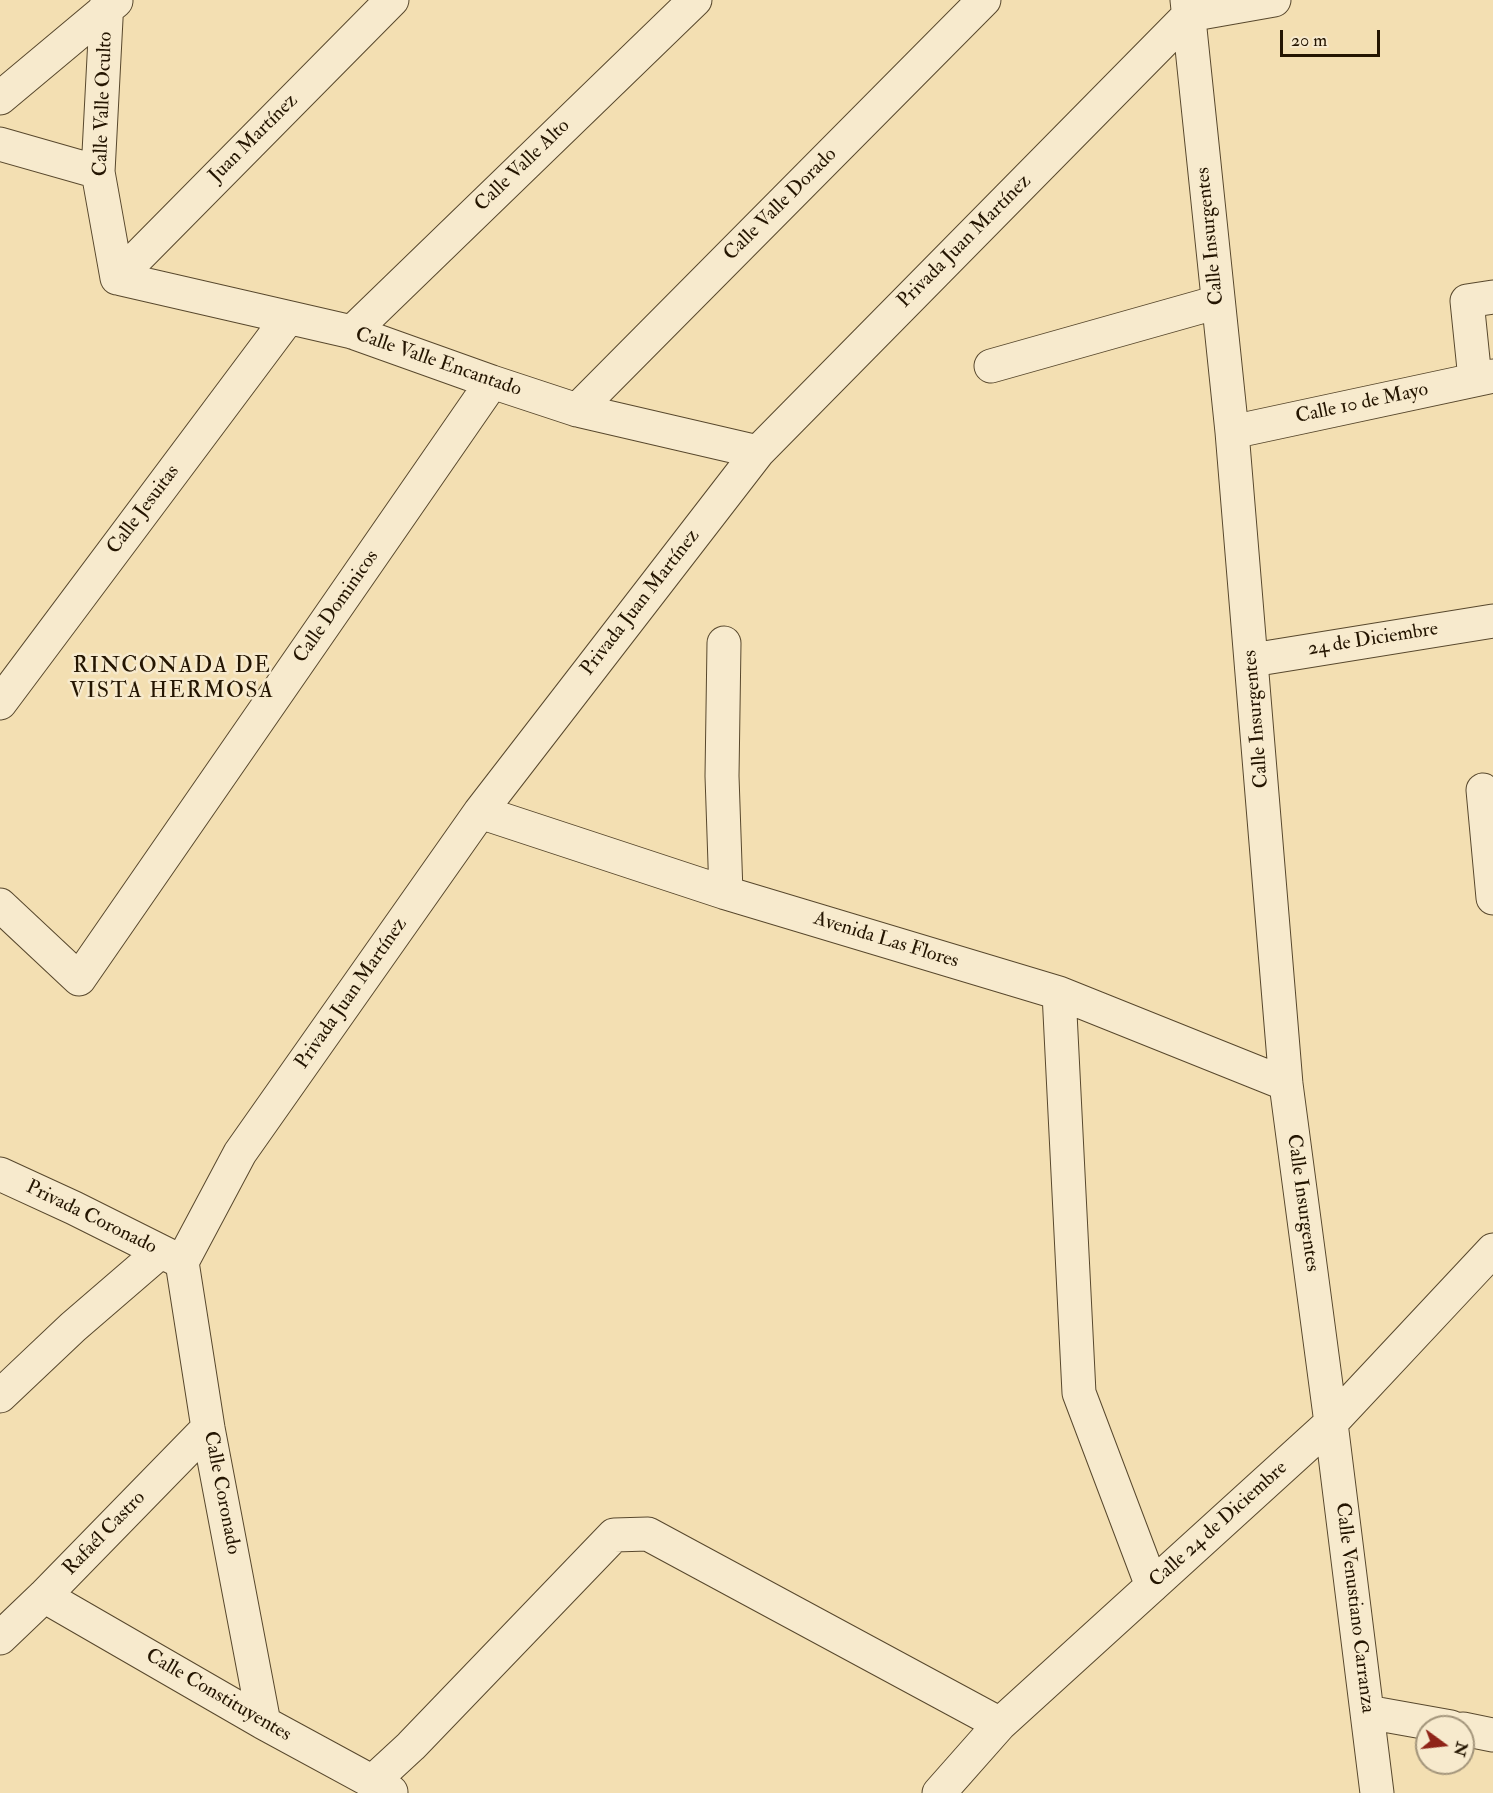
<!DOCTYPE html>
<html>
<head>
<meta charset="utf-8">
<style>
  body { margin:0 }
  #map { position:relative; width:1493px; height:1793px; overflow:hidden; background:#f3dfb2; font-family:"IM FELL Double Pica",serif }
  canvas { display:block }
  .north { position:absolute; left:1415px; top:1715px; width:60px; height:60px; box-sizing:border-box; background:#f7eacd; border:2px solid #a3957b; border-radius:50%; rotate:105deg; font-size:16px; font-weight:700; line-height:24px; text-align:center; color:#241501 }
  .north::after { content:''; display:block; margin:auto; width:21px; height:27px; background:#8f2418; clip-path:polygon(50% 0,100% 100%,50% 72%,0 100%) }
  .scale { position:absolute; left:1280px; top:30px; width:100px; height:27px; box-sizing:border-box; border:3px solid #241501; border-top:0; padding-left:8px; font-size:18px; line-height:21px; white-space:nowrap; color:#241501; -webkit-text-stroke:4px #f7eacd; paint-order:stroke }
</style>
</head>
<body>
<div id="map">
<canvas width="1493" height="1793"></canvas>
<div class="north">N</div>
<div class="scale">20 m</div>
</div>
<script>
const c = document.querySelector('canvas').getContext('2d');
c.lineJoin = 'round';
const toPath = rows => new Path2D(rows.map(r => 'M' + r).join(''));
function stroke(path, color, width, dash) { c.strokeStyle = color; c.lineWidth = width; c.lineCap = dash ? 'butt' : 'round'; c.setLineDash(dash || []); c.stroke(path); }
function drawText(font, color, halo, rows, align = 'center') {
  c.font = font + ' "IM FELL Double Pica",serif'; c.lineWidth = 5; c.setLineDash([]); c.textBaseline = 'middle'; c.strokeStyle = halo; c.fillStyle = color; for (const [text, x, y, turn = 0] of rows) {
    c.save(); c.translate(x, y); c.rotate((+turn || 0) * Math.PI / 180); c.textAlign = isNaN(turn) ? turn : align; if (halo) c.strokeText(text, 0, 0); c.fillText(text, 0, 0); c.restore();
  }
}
const street = toPath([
  [107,0,98,172,117,278],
  [1187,0,1232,432,1286,1084,1331,1423,1377,1793],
  [1189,15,1274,0],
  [0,98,116,1],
  [0,144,98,172],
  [117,278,352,332,492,382,577,410,758,452],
  [117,278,392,0],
  [352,332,695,0],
  [991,366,1218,302],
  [1475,379,1467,301,1493,297],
  [577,410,984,0],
  [1232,432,1493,376],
  [724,643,722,776,726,893],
  [1252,660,1493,621],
  [0,703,288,318],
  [1483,790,1493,898],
  [480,812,726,893,1059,993,1286,1084],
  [0,905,79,979,492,382],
  [1059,993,1079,1393,1152,1586],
  [0,1174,74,1208,178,1260],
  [182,1262,240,1153,480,812,758,452,1189,15],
  [182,1262,208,1428,264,1723],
  [0,1396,73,1327,160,1252],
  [44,1596,264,1723,391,1792],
  [0,1638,44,1596,208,1428],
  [1367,1712,1451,1727],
  [1463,1729,1493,1735],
  [372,1782,411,1746,614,1535,648,1534,1000,1724],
  [939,1793,1000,1724,1331,1423,1493,1250]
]);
stroke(street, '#58482d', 35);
stroke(street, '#f7eacd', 33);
drawText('20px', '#241501', '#f7eacd', [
  ["Calle Valle Oculto",104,104,-88],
  ["Juan Martínez",254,139,-45],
  ["Calle Valle Alto",523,166,-44],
  ["Calle Valle Dorado",781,205,-45],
  ["Calle Insurgentes",1211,236,-96],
  ["Privada Juan Martínez",965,242,-45],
  ["Calle Valle Encantado",438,363,19],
  ["Calle 10 de Mayo",1362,404,-12],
  ["Calle Jesuitas",144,510,-53],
  ["Privada Juan Martínez",641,603,-52],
  ["Calle Dominicos",337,607,-55],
  ["24 de Diciembre",1373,640,-9],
  ["Calle Insurgentes",1257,719,-95],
  ["Avenida Las Flores",886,941,17],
  ["Privada Juan Martínez",352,994,-55],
  ["Calle Insurgentes",1302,1203,82],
  ["Privada Coronado",91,1218,26],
  ["Calle Coronado",221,1493,79],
  ["Calle 24 de Diciembre",1219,1525,-42],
  ["Rafaél Castro",105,1534,-46],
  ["Calle Venustiano Carranza",1354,1608,83],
  ["Calle Constituyentes",218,1696,30]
]);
c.letterSpacing = '1.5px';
drawText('22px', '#241501', '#f7eacd', [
  ["RINCONADA DE",172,667],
  ["VISTA HERMOSA",172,692]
]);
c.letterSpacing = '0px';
</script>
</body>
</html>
